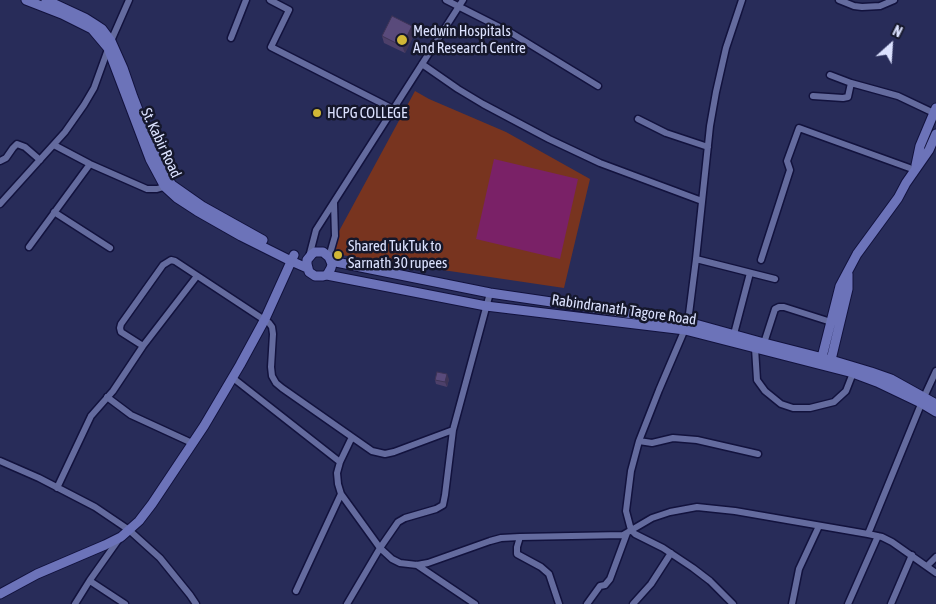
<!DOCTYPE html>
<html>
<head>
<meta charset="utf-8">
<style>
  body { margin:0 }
  #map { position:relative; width:936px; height:604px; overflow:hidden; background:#282c59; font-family:"Asap Condensed",sans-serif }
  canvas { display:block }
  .north { position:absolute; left:866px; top:20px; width:50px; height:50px; -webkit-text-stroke:4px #15172b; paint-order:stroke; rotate:26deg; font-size:14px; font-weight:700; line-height:20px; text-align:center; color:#dbe1fe }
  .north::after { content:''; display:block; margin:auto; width:18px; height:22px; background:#dbe1fe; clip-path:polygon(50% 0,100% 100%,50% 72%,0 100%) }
</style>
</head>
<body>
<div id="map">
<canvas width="936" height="604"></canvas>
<div class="north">N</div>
</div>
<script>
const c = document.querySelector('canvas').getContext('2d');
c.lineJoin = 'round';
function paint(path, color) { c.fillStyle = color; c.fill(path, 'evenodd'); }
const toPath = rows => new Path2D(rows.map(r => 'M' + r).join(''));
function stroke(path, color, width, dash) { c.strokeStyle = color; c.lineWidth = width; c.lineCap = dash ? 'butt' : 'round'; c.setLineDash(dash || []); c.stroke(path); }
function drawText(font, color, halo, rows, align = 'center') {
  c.font = font + ' "Asap Condensed",sans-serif'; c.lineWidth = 5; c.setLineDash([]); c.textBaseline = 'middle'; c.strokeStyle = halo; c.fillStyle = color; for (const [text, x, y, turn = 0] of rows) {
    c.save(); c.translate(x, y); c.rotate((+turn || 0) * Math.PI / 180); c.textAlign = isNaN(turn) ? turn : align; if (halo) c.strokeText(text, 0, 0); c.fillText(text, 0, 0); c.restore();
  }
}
paint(toPath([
  [415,91,429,99,506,132,590,179,564,288,335,254,338,233]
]), '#78341f');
paint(toPath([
  [494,159,578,179,560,259,476,239]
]), '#7a2167');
const street = toPath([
  [270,0,289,10,271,47,393,109],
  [446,0,513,34,598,86],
  [839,0,854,6,862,7,880,6,894,0],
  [231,38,246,0],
  [422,64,458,89,483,104,549,139,600,163,702,201],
  [830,75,851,83,898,96,936,114],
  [813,96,843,98,848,97,851,83],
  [638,119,666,133,708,147],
  [54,145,90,164,147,189,157,189,167,186],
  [0,161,6,158,13,148,17,144,25,147,40,160],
  [0,204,65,132,84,105,94,88,111,41,129,0],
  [54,212,110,248],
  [29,247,90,164],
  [309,257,316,230,463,0],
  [329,257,335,236,334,203],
  [696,259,775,279],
  [761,260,790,170,787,161,799,128,915,170],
  [734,334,750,273],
  [764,343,775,309,779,307,784,307,831,322],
  [143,346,121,332,120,328,121,324,163,265,171,260,175,261,269,323,272,327,273,334,271,367,272,376,276,383,282,388,372,451,385,454,394,452,453,430,490,293],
  [755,348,757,380,765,391,781,404,793,408,810,408,834,402,846,391,853,373],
  [233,378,340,462,337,473,338,484,341,494,380,548,392,559,400,563,417,565,428,563,490,541,501,538,520,537,623,535,652,518,670,512,697,507,735,511,868,534,924,397,936,371],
  [107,397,131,415,192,443],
  [639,441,652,443,673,438,697,440,758,454],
  [0,461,39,478,95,507,129,530,160,558,190,595,196,604],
  [340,462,352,437],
  [57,488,91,416,113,391,143,346,197,276],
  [868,534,882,537,892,542,936,573],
  [520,537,517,547,517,554,541,567,549,574,559,604],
  [417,565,475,604],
  [927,566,936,557],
  [90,581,125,604],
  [296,591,341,494],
  [75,604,90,580,119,539],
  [347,604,380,548,398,522,405,518,436,509,443,505,445,495,453,430],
  [587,604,600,586,605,585,610,579,627,533],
  [633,604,651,584,671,553],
  [733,604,710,581,693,568,663,548,635,534,631,530,626,511,631,471,639,441,659,390,688,322,696,259,710,126,716,92,726,48,742,0],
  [792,604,799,569,819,526],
  [848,604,878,536],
  [891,604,912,555]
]);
const secondary = toPath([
  [26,0,62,14,92,29,108,48,150,159,165,187,177,198,197,211,241,236,291,261,307,268],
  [46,0,85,18,96,25,102,29,111,41,123,68,133,97,156,156,163,172,172,185,202,206,263,240],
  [916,165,920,146,936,108],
  [331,261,490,293,688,322,764,343,831,360,871,372,891,379,936,404],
  [327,275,331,268,332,264,329,257,323,252,315,252,312,254,307,260,307,264,309,272,315,276,323,276,327,275,486,306,685,330,853,373,877,382,921,403,936,412],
  [821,361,840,286,857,254,898,198,906,183,929,150,936,134],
  [830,364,848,289,848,274],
  [0,594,37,574,105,545,121,537,139,521,152,504,204,426,240,365,265,319,294,255]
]);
stroke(street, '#12123d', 9);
stroke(secondary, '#12123d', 11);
stroke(street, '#646b9e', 6);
stroke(secondary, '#6c73b9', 9);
paint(toPath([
  [412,26,415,33,405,53,384,43,382,36],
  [449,379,447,387,436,384,435,380]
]), '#4d406a');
paint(toPath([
  [412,26,415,33,405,53,402,46],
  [447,374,449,379,447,387,445,382]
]), '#3e3456');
const building = toPath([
  [392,16,412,26,402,46,382,36,392,16],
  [437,372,447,374,445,382,435,380,437,372]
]);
paint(building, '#594a7b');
stroke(building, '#3e3456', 1);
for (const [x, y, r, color] of [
  [402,40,6,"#d1b736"],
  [317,113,5,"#d1b736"],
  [338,255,5,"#d1b736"]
]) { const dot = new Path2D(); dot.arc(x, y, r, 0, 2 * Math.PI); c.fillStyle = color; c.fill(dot); stroke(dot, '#15172b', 2); }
drawText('15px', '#dbe1fe', '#15172b', [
  ["Medwin Hospitals",413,31],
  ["And Research Centre",413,48],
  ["HCPG COLLEGE",327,113],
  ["Shared TukTuk to",348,246],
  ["Sarnath 30 rupees",348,263]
], 'left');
drawText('15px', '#dbe1fe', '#15172b', [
  ["St. Kabir Road",161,143,65],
  ["Rabindranath Tagore Road",624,310,8]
]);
</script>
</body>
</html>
